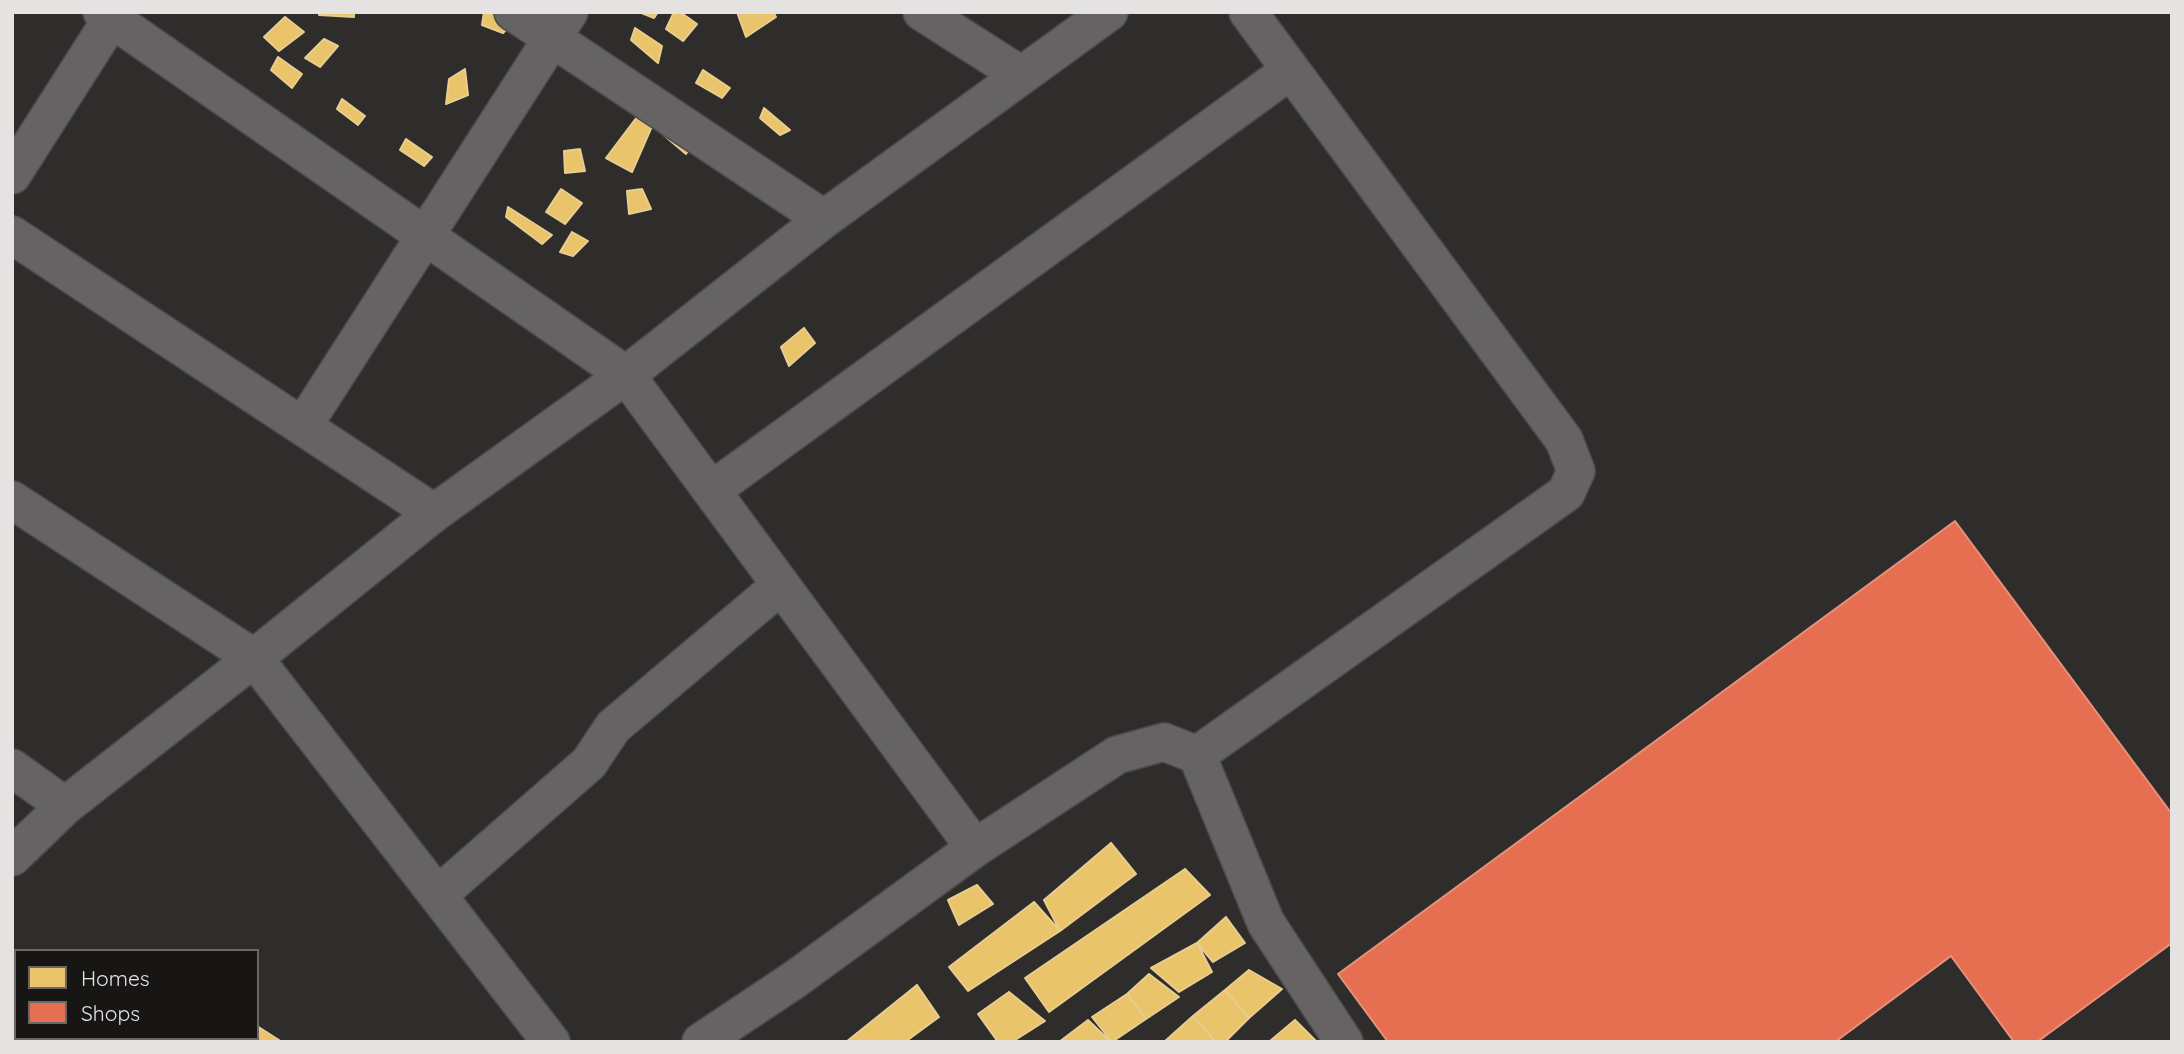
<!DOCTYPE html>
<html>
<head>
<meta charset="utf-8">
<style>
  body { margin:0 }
  #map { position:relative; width:2184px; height:1054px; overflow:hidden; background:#2f2d2c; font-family:Quicksand,sans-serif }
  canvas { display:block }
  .frame { position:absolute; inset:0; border:14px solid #e5e3e2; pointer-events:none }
  .legend { position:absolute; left:14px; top:949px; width:245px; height:91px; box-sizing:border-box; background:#171615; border:2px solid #696867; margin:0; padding:9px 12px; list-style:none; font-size:21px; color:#e5e3e2 }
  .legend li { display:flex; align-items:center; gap:14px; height:35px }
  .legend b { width:35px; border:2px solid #696867 }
</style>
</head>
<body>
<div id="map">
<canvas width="2184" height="1054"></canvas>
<div class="frame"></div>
<ul class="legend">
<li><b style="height:19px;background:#e9c46a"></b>Homes</li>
<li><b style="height:19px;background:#e76f51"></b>Shops</li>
</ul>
</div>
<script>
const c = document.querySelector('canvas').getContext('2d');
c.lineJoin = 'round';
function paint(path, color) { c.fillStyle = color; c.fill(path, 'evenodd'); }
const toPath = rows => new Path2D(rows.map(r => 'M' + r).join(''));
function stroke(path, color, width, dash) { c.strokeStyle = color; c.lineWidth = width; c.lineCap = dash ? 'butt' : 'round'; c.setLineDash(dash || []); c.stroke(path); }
const homes = toPath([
  [319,12,354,12,354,17,319,15,319,12],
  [484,12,491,12,512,24,503,33,482,25,484,12],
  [639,12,658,12,654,18,639,12],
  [674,12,680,12,697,24,683,41,666,29,674,12],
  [737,12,773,12,776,17,746,37,737,12],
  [285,17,304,32,279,51,264,37,285,17],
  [635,28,662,46,658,63,631,40,635,28],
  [324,39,338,46,320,67,305,58,324,39],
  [278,57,302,74,292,88,271,70,278,57],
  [465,69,468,95,446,104,449,79,465,69],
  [703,70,730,88,722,98,696,83,703,70],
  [342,99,365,116,358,125,337,109,342,99],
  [764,108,790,130,780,135,760,118,764,108],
  [640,113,653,124,632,172,606,158,640,113],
  [665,121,692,145,686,154,660,132,665,121],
  [406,139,432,157,424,166,400,150,406,139],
  [580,149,585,171,565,173,564,151,580,149],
  [561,189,582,203,565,224,546,212,561,189],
  [642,189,651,209,629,214,627,191,642,189],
  [508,207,552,235,542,244,506,217,508,207],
  [572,232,588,241,573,256,560,252,572,232],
  [804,328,815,343,789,366,781,347,804,328],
  [1111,843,1136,874,1060,931,1044,900,1111,843],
  [1185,869,1210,895,1049,1012,1025,978,1185,869],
  [977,885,993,904,959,925,948,900,977,885],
  [1034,902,1060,931,968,991,949,967,1034,902],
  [1226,917,1245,943,1213,962,1197,943,1226,917],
  [1197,943,1212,972,1179,992,1151,968,1197,943],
  [1249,970,1282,989,1249,1018,1225,990,1249,970],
  [1149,974,1179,997,1146,1019,1127,994,1149,974],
  [917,985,939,1017,905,1042,846,1042,917,985],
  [1225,990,1249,1018,1225,1042,1216,1042,1193,1016,1225,990],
  [1009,992,1045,1021,1012,1042,998,1042,978,1014,1009,992],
  [1127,994,1146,1019,1112,1042,1092,1017,1127,994],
  [1193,1016,1216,1042,1164,1042,1193,1016],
  [1088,1020,1111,1042,1059,1042,1088,1020],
  [1295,1020,1317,1042,1270,1042,1270,1041,1295,1020],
  [257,1026,282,1042,195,1042,190,1038,257,1038,257,1026]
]);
paint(homes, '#e9c46a');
stroke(homes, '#e8cd8e', 2);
const shops = toPath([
  [1955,521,2172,814,2172,943,2037,1042,2014,1042,1951,956,1835,1042,1388,1042,1338,974,1955,521]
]);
paint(shops, '#e76f51');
stroke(shops, '#e6927c', 2);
const minor = toPath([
  [102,12,626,375,975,848],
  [513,12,824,219],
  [922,12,1021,75],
  [12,175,116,12],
  [12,235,434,513],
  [303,426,569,12],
  [712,490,1291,70],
  [12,500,254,658,551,1042],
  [1197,755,1266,923,1344,1042],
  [12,768,65,806],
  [12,857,65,806,254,658,434,513,626,375,824,219,1109,12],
  [438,895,589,763,613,727,781,585],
  [701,1042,794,980,975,848,1117,755,1164,742,1197,755,1566,493,1576,471,1564,440,1248,12]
]);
stroke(minor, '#4d4b4a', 40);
stroke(minor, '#656363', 37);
</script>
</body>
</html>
